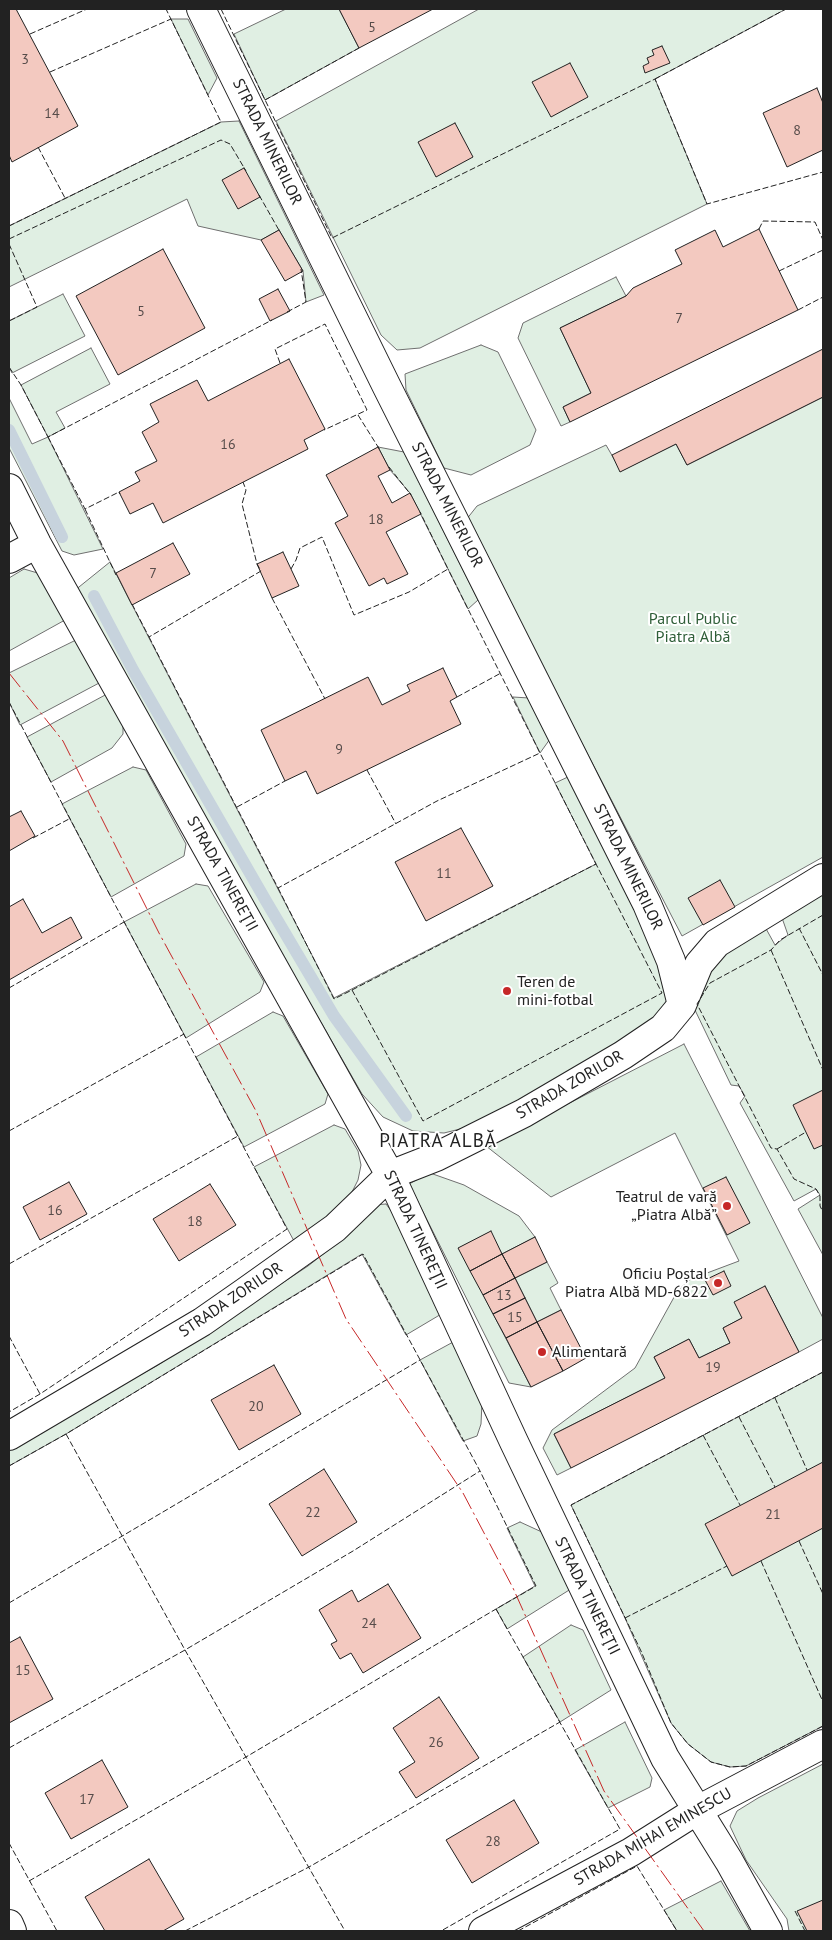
<!DOCTYPE html>
<html>
<head>
<meta charset="utf-8">
<style>
  body { margin:0 }
  #map { position:relative; width:832px; height:1940px; overflow:hidden; background:#fff; font-family:"PT Sans",sans-serif }
  canvas { display:block }
  .frame { position:absolute; inset:0; border:10px solid #222; pointer-events:none }
</style>
</head>
<body>
<div id="map">
<canvas width="832" height="1940"></canvas>
<div class="frame"></div>
</div>
<script>
const c = document.querySelector('canvas').getContext('2d');
c.lineJoin = 'round';
function paint(path, color) { c.fillStyle = color; c.fill(path, 'evenodd'); }
const toPath = rows => new Path2D(rows.map(r => 'M' + r).join(''));
function stroke(path, color, width, dash) { c.strokeStyle = color; c.lineWidth = width; c.lineCap = dash ? 'butt' : 'round'; c.setLineDash(dash || []); c.stroke(path); }
function drawText(font, color, halo, rows, align = 'center') {
  c.font = font + ' "PT Sans",sans-serif'; c.lineWidth = 4; c.setLineDash([]); c.textBaseline = 'middle'; c.strokeStyle = halo; c.fillStyle = color; for (const [text, x, y, turn = 0] of rows) {
    c.save(); c.translate(x, y); c.rotate((+turn || 0) * Math.PI / 180); c.textAlign = isNaN(turn) ? turn : align; if (halo) c.strokeText(text, 0, 0); c.fillText(text, 0, 0); c.restore();
  }
}
const green = toPath([
  [286,9,339,9,359,48,265,100,234,34,286,9],
  [479,9,786,9,655,79,707,204,420,348,397,350,381,335,276,121,479,9],
  [171,19,188,19,217,78,208,95,171,19],
  [239,121,324,295,306,302,303,271,279,230,261,240,198,226,187,199,9,287,9,226,221,122,239,121],
  [616,277,626,296,560,328,591,393,563,407,570,422,561,426,518,338,523,323,616,277],
  [63,294,85,336,12,373,9,367,9,321,63,294],
  [481,345,498,352,536,430,530,445,471,475,444,468,406,390,405,374,481,345],
  [91,348,110,384,56,412,65,428,48,437,103,549,74,555,62,551,9,448,9,398,32,444,48,437,21,385,91,348],
  [823,397,823,857,682,936,466,520,477,506,606,445,621,471,676,444,687,465,823,397],
  [378,447,404,452,478,600,468,609,410,493,390,470,378,447],
  [110,562,334,998,596,864,555,783,570,776,659,961,670,994,658,1016,600,1054,476,1125,444,1133,413,1131,383,1117,362,1094,74,591,110,562],
  [24,569,41,574,65,620,9,651,9,578,24,569],
  [78,639,101,682,20,725,9,702,9,673,78,639],
  [107,694,123,723,123,734,112,748,51,782,27,737,107,694],
  [513,697,529,698,550,739,540,753,513,697],
  [133,767,146,770,186,844,184,856,111,897,62,804,133,767],
  [196,884,208,886,264,982,260,992,186,1038,124,922,196,884],
  [823,891,823,1255,798,1209,820,1195,816,1189,794,1201,740,1103,745,1096,739,1086,731,1085,694,1008,708,973,727,950,764,925,775,945,788,935,781,915,823,891],
  [273,1012,283,1016,328,1094,325,1104,244,1147,196,1057,273,1012],
  [684,1044,823,1318,823,1339,799,1352,765,1286,742,1318,723,1328,730,1343,699,1358,689,1339,654,1357,665,1378,554,1434,571,1468,557,1475,543,1448,552,1430,635,1368,678,1290,691,1279,739,1261,675,1133,551,1197,486,1146,684,1044],
  [334,1125,345,1129,358,1151,361,1165,358,1180,348,1200,323,1222,294,1241,254,1167,334,1125],
  [430,1173,464,1185,519,1216,535,1237,502,1254,490,1232,459,1248,531,1387,509,1383,409,1184,430,1173],
  [386,1204,392,1212,443,1313,406,1335,362,1254,66,1434,9,1466,9,1448,158,1365,308,1266,341,1240,374,1205,386,1204],
  [547,1262,558,1283,550,1288,561,1310,537,1322,515,1278,547,1262],
  [455,1341,482,1402,481,1424,477,1436,463,1441,420,1360,455,1341],
  [823,1372,823,1726,746,1766,730,1767,711,1762,688,1744,671,1723,625,1618,571,1505,823,1372],
  [520,1522,544,1533,574,1587,507,1629,496,1609,535,1586,507,1528,520,1522],
  [571,1625,583,1630,611,1690,560,1722,523,1657,571,1625],
  [625,1722,652,1778,650,1787,608,1808,575,1750,625,1722],
  [823,1764,823,1931,789,1931,787,1919,746,1860,730,1826,737,1811,758,1798,823,1764],
  [721,1881,750,1931,677,1931,664,1910,721,1881]
]);
paint(green, '#e0efe3');
stroke(green, '#6f6f6f', 1);
stroke(toPath([
  [9,430,62,537],
  [94,596,133,670,266,901,334,1016,406,1116]
]), '#c7d3dd', 12);
const building = toPath([
  [9,9,16,9,78,126,12,162,9,155,9,9],
  [339,9,433,9,359,48,339,9],
  [662,46,670,63,645,73,643,66,649,63,647,58,654,55,652,50,662,46],
  [570,63,588,97,551,117,532,82,570,63],
  [817,88,823,103,823,150,787,167,763,113,817,88],
  [455,123,473,157,436,177,418,142,455,123],
  [244,168,260,197,238,209,222,180,244,168],
  [759,229,798,310,570,422,563,407,591,393,560,328,626,296,633,288,682,264,675,250,715,230,723,247,759,229],
  [279,230,303,271,285,281,261,240,279,230],
  [163,249,205,328,118,375,76,296,163,249],
  [278,289,290,311,270,321,259,299,278,289],
  [823,349,823,397,687,465,676,444,620,472,612,455,823,349],
  [289,359,325,429,304,440,308,449,163,523,153,503,130,514,119,492,140,481,135,472,157,461,142,432,159,422,150,404,197,380,208,401,289,359],
  [378,447,390,470,378,476,392,503,410,493,421,514,386,532,408,574,387,584,384,578,369,586,335,523,348,516,326,475,378,447],
  [173,543,190,574,132,605,116,573,173,543],
  [283,552,299,586,272,598,257,564,283,552],
  [443,668,457,697,450,701,461,724,317,794,306,771,285,781,261,730,368,677,382,705,410,691,407,685,443,668],
  [21,811,35,836,9,851,9,817,21,811],
  [461,828,493,886,426,921,395,862,461,828],
  [720,880,735,907,703,925,688,898,720,880],
  [23,899,42,933,71,917,82,938,9,980,9,907,23,899],
  [823,1090,823,1145,814,1149,793,1105,823,1090],
  [726,1177,750,1223,727,1235,703,1188,726,1177],
  [69,1182,87,1214,40,1240,23,1207,69,1182],
  [210,1184,236,1225,179,1261,153,1219,210,1184],
  [491,1231,502,1254,470,1271,458,1248,491,1231],
  [535,1237,547,1262,515,1278,502,1254,535,1237],
  [502,1254,515,1278,483,1295,470,1271,502,1254],
  [724,1271,731,1286,713,1295,705,1280,724,1271],
  [515,1278,525,1298,493,1314,483,1295,515,1278],
  [765,1286,799,1352,571,1468,554,1434,665,1378,654,1357,689,1339,699,1358,730,1343,723,1328,742,1318,734,1302,765,1286],
  [525,1298,537,1322,506,1338,493,1314,525,1298],
  [561,1310,586,1358,563,1371,537,1322,561,1310],
  [537,1322,563,1371,531,1387,506,1338,537,1322],
  [274,1365,301,1414,239,1450,211,1400,274,1365],
  [823,1462,823,1528,732,1576,705,1524,823,1462],
  [324,1469,357,1522,302,1556,269,1504,324,1469],
  [388,1584,421,1638,363,1673,351,1653,340,1659,331,1644,337,1641,319,1610,352,1590,358,1602,388,1584],
  [20,1637,53,1699,9,1723,9,1643,20,1637],
  [439,1697,479,1758,416,1798,399,1772,415,1762,393,1728,439,1697],
  [102,1760,128,1807,71,1839,45,1793,102,1760],
  [514,1800,539,1843,472,1883,446,1840,514,1800],
  [149,1859,184,1919,163,1931,105,1931,85,1897,149,1859],
  [823,1900,823,1931,807,1931,797,1911,823,1900]
]);
paint(building, '#f3c9c0');
stroke(building, '#222', 1);
const street = toPath([
  [201,9,387,387,647,904,671,961,682,1005],
  [9,488,37,544,390,1175,514,1442,665,1758,729,1861,768,1931],
  [9,559,37,544],
  [9,1436,202,1322,245,1292,335,1228,390,1175,436,1157,524,1113,623,1055,663,1028,682,1005,699,964,717,943,823,878],
  [9,1924,12,1931],
  [483,1931,631,1852,696,1811,823,1744]
]);
stroke(street, '#222', 30);
stroke(street, '#fff', 28);
stroke(toPath([
  [221,9,332,238,655,79,707,204,823,172],
  [30,34,87,9],
  [50,72,171,19],
  [655,79,786,9],
  [265,100,359,48],
  [38,147,65,198],
  [259,195,280,232],
  [9,226,221,122,166,9],
  [759,229,763,221,815,222,823,240],
  [9,239,221,140,230,144,246,171],
  [9,244,37,307,9,321],
  [779,271,823,250],
  [798,310,823,297],
  [287,312,306,302,301,269],
  [280,363,275,349,325,324,367,410,324,430],
  [9,367,21,385,48,437,272,320],
  [358,415,380,450],
  [48,437,85,509,119,492,120,494],
  [389,467,411,495],
  [85,509,116,575],
  [291,569,296,560,300,548,322,537,354,615,409,592,448,569,420,512],
  [272,598,325,699],
  [132,604,149,637,261,571,257,564,242,504,246,490,243,482],
  [149,637,278,888,437,801,540,753,448,569],
  [457,697,501,673],
  [9,702,111,897,287,1229,40,1394,9,1412],
  [367,770,396,824],
  [237,807,285,781],
  [33,838,69,819],
  [278,888,334,999,352,990,596,864,540,753],
  [823,915,780,940,771,950,710,983,697,1004,771,1148,777,1149,794,1179,816,1189,820,1196,820,1206,823,1212],
  [799,928,823,975],
  [771,950,823,1070],
  [9,988,124,922],
  [352,990,423,1121,662,993,596,864],
  [9,1131,184,1034],
  [777,1149,806,1132],
  [9,1264,238,1136],
  [9,1336,40,1394],
  [823,1372,571,1505,641,1651,671,1723,688,1744,711,1762,730,1767,746,1766,823,1726],
  [775,1398,807,1470],
  [739,1417,775,1487],
  [66,1434,185,1650,345,1931],
  [703,1435,740,1505],
  [9,1466,66,1434,363,1254,480,1471,536,1586,496,1609,620,1829,441,1931],
  [799,1541,823,1594],
  [761,1561,823,1702],
  [9,1603,420,1360],
  [625,1618,727,1566],
  [9,1748,185,1650,353,1551,480,1471],
  [9,1843,57,1931],
  [29,1881,246,1757,496,1609],
  [795,1911,805,1931],
  [185,1931,309,1867,560,1722],
  [518,1931,637,1866,677,1931]
]), '#222', 1, [6, 2.5]);
stroke(toPath([
  [9,673,63,741,159,933,256,1111,346,1319,463,1493,513,1588,604,1791,704,1931]
]), '#c62828', 1, [18, 4, 2.5, 4]);
for (const [x, y, r, color] of [
  [507,991,5,"#c62828"],
  [727,1206,5,"#c62828"],
  [718,1283,5,"#c62828"],
  [542,1352,5,"#c62828"]
]) { const dot = new Path2D(); dot.arc(x, y, r, 0, 2 * Math.PI); c.fillStyle = color; c.fill(dot); stroke(dot, '#fff', 2); }
drawText('14px', '#564c4a', null, [
  ["5",372,28],
  ["3",25,60],
  ["14",52,114],
  ["8",797,131],
  ["5",141,312],
  ["7",679,319],
  ["16",228,445],
  ["18",376,520],
  ["7",153,574],
  ["9",339,750],
  ["11",444,874],
  ["16",55,1211],
  ["18",195,1222],
  ["13",504,1296],
  ["15",515,1318],
  ["19",713,1368],
  ["20",256,1407],
  ["22",313,1513],
  ["21",773,1515],
  ["24",369,1624],
  ["15",23,1671],
  ["26",436,1743],
  ["17",87,1800],
  ["28",493,1842]
]);
drawText('16px', '#222', '#fff', [
  ["STRADA MINERILOR",267,142,64],
  ["STRADA MINERILOR",447,505,63],
  ["STRADA MINERILOR",628,867,64],
  ["STRADA TINEREŢII",222,874,61],
  ["STRADA ZORILOR",570,1085,-30],
  ["STRADA TINEREŢII",415,1230,65],
  ["STRADA ZORILOR",231,1300,-34],
  ["STRADA TINEREŢII",587,1596,64],
  ["STRADA MIHAI EMINESCU",653,1837,-30]
]);
drawText('16px', '#2f5e38', '#fff', [
  ["Parcul Public",693,619],
  ["Piatra Albă",693,637]
]);
drawText('16px', '#222', '#fff', [
  ["Teren de",517,982],
  ["mini-fotbal",517,1000],
  ["Teatrul de vară",717,1197,"right"],
  ["„Piatra Albă”",717,1215,"right"],
  ["Oficiu Poștal",708,1274,"right"],
  ["Piatra Albă MD-6822",708,1292,"right"],
  ["Alimentară",552,1352]
], 'left');
c.letterSpacing = '1px';
drawText('19px', '#222', '#fff', [
  ["PIATRA ALBĂ",438,1142]
]);
c.letterSpacing = '0px';
</script>
</body>
</html>
